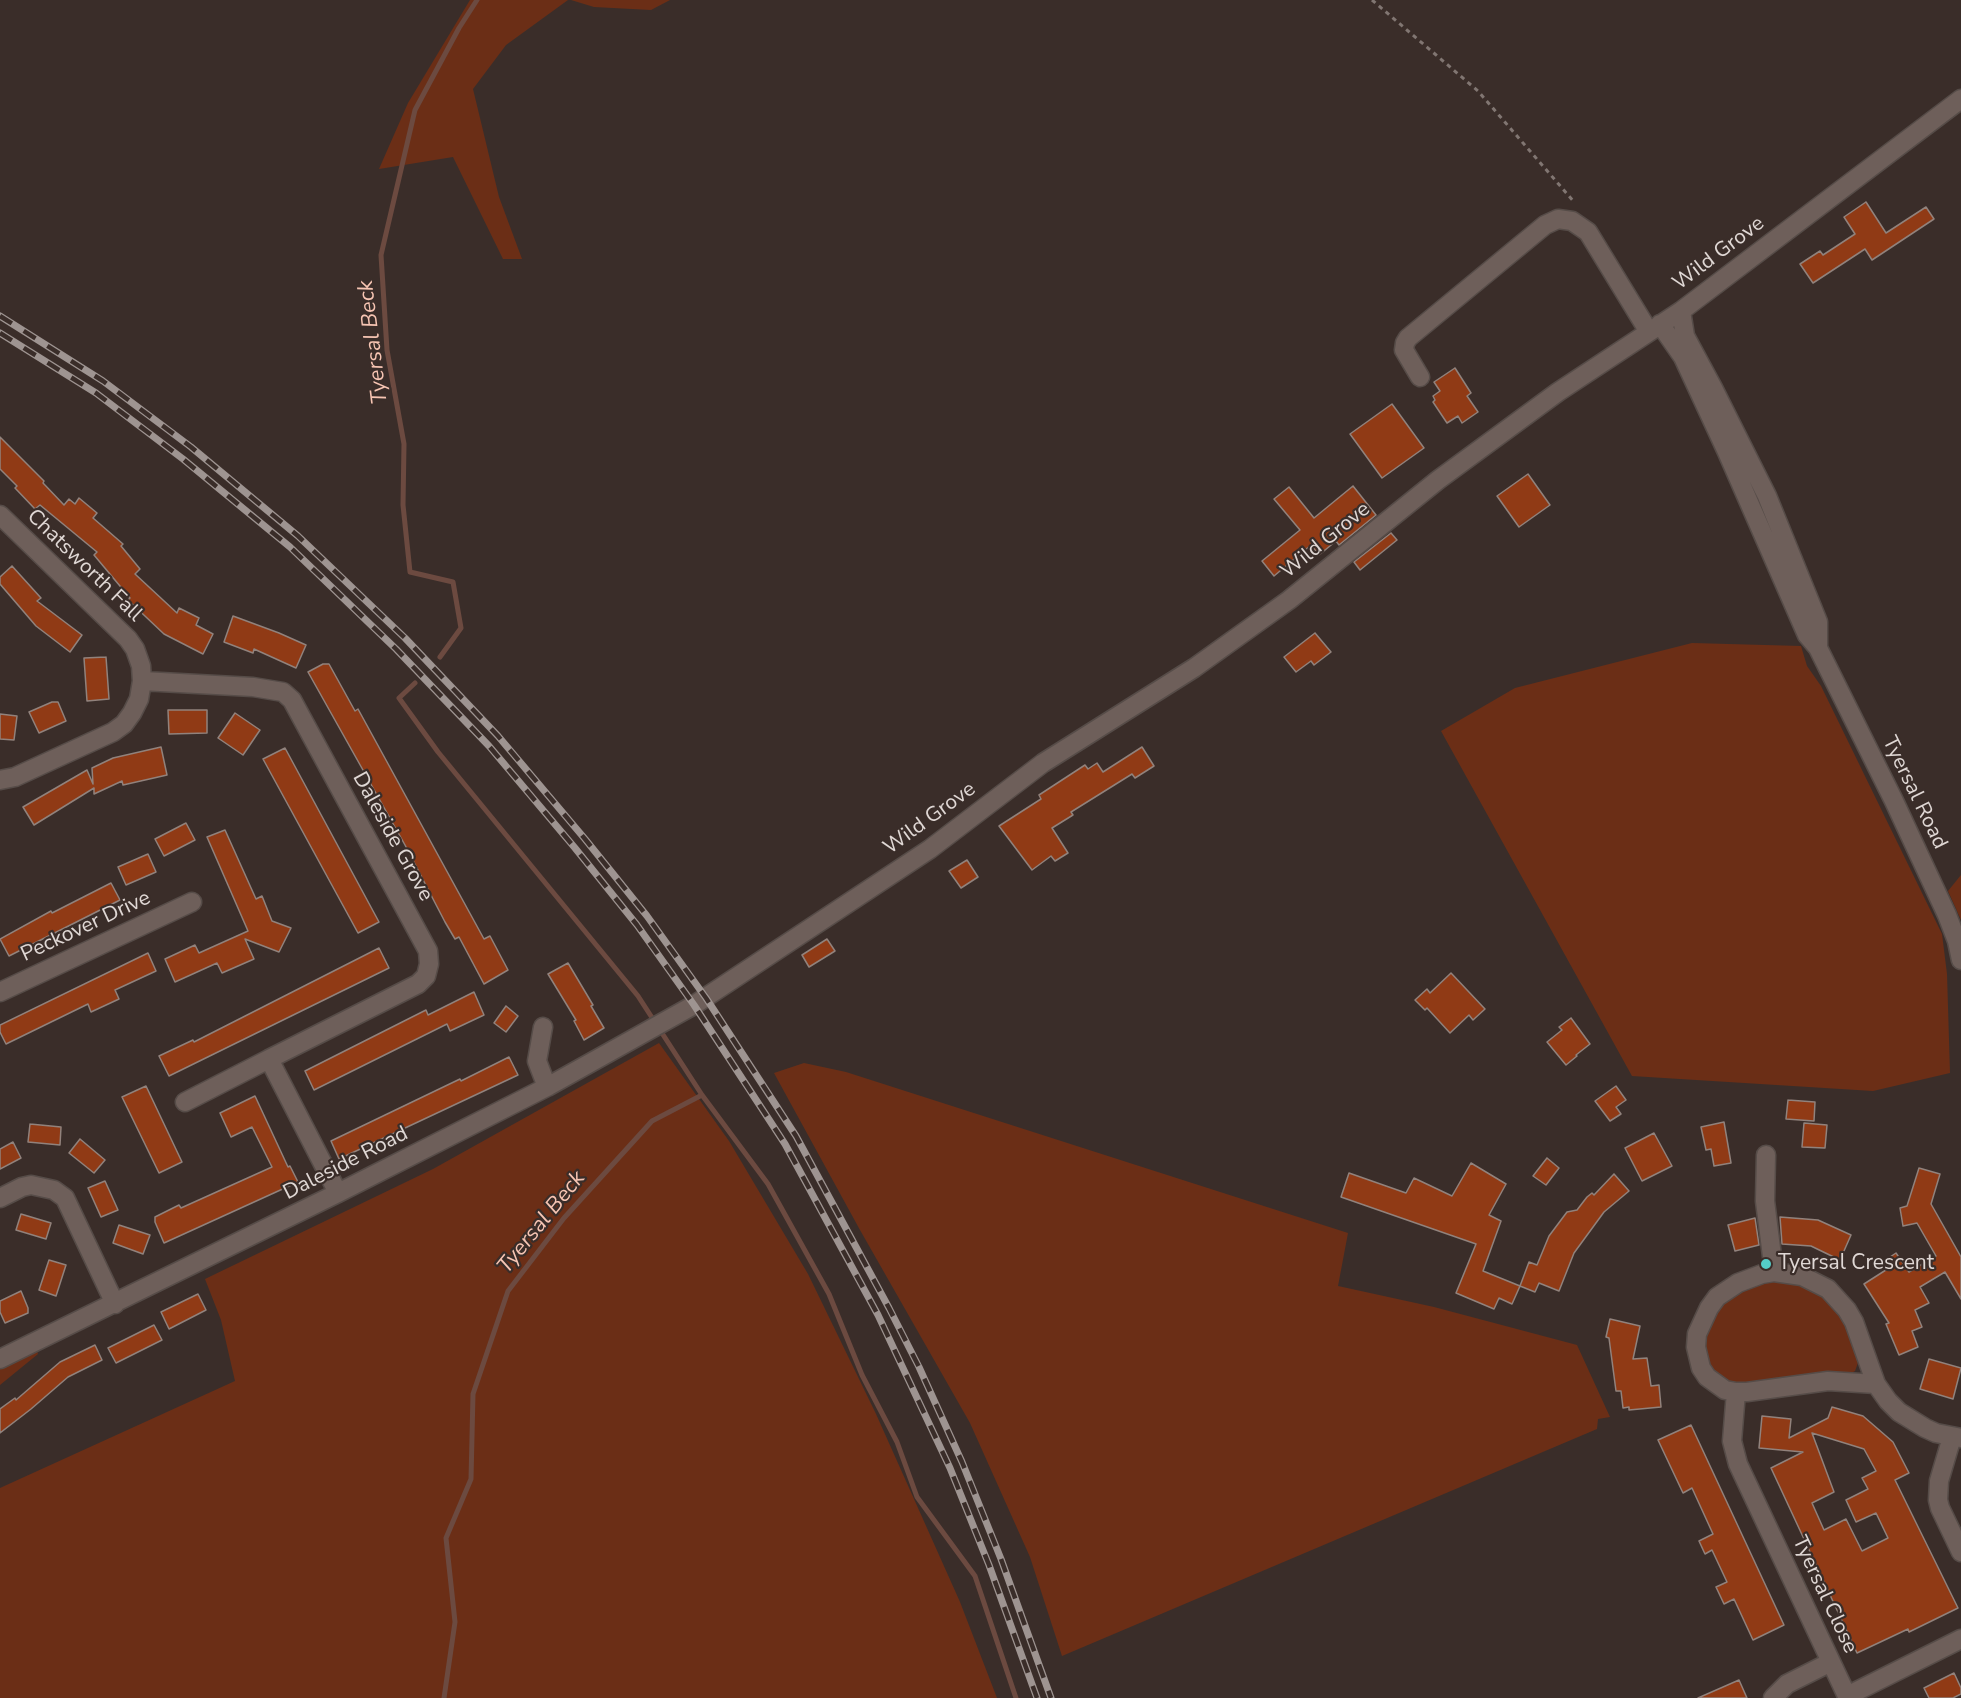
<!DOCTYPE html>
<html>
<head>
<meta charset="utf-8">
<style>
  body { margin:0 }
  canvas { display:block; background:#3a2d29 }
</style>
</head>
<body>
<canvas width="1961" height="1698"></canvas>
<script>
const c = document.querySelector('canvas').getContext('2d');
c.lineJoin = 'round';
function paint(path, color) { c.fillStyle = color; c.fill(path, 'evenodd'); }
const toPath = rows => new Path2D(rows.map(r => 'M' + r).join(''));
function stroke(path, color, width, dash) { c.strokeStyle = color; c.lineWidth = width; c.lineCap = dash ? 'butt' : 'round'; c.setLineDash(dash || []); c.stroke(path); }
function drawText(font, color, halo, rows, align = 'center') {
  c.font = font + ' "Nunito Sans",sans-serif'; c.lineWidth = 4.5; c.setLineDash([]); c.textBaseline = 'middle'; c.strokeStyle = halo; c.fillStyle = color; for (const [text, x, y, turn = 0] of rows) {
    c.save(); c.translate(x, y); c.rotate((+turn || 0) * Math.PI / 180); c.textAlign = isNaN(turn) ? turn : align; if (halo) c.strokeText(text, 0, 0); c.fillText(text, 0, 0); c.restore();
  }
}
paint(toPath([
  [470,0,568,0,506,45,473,89,499,197,522,259,503,259,453,157,379,169,408,103],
  [571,0,670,0,651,10,594,7],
  [1692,643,1801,646,1807,666,1821,686,1942,934,1947,974,1950,1073,1873,1091,1632,1076,1441,731,1515,688],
  [1961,875,1961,920,1948,891],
  [659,1043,729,1141,808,1274,876,1414,960,1602,997,1698,0,1698,0,1488,235,1381,221,1320,205,1279,433,1169],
  [804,1063,846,1072,1348,1233,1338,1286,1434,1307,1577,1345,1610,1417,1598,1419,1597,1429,1062,1656,1030,1557,970,1423,860,1230,774,1073],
  [1775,1280,1801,1284,1824,1295,1841,1313,1859,1360,1855,1371,1848,1375,1742,1385,1726,1381,1711,1369,1705,1353,1705,1337,1709,1323,1725,1299,1749,1285],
  [37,1351,38,1354,0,1385,0,1369]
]), '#6b2e16');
stroke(toPath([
  [440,657,461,628,453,582,410,572,403,505,404,444,387,350,381,255,415,110,459,28,477,0],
  [415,683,399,698,438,752,638,996,702,1095,768,1184,829,1294,862,1375,897,1442,917,1497,975,1576,1016,1698],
  [444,1698,455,1622,446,1538,471,1479,473,1394,508,1291,564,1218,652,1121,702,1095]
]), '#6c4a40', 5);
const building = toPath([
  [1866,202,1886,233,1926,207,1934,219,1872,260,1865,249,1813,283,1800,264,1820,251,1823,255,1855,234,1844,217,1866,202],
  [1455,368,1471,393,1467,396,1478,412,1462,423,1458,416,1447,423,1433,402,1435,400,1433,396,1440,391,1434,382,1455,368],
  [1392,404,1424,448,1382,478,1350,434,1392,404],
  [0,437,44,481,43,483,64,505,69,499,75,504,79,498,97,513,93,518,123,544,121,546,140,569,135,574,177,613,179,608,199,618,196,625,213,634,203,654,164,634,128,600,130,598,94,555,97,552,40,505,35,509,15,488,17,486,0,469,0,437],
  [1528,474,1550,505,1519,527,1497,496,1528,474],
  [1353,486,1376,515,1339,545,1336,541,1319,555,1311,545,1274,576,1262,561,1300,530,1274,499,1289,487,1314,518,1353,486],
  [1391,533,1397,540,1360,570,1354,562,1391,533],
  [12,566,41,598,37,601,82,635,70,652,36,626,0,584,0,577,12,566],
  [233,616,279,633,306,645,296,668,254,649,253,653,224,642,233,616],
  [1315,633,1331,652,1314,665,1311,661,1296,672,1284,657,1315,633],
  [106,657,109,699,87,701,84,658,106,657],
  [323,664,329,664,355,711,358,709,484,939,490,936,508,970,484,984,459,937,455,939,445,922,405,845,308,672,323,664],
  [52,702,58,702,66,721,39,733,29,712,52,702],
  [168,710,207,710,207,733,169,734,168,710],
  [235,713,260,730,243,755,218,738,235,713],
  [0,714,17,716,14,740,0,739,0,714],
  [161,747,167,775,123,785,122,781,94,794,94,788,34,825,23,807,87,770,93,784,92,768,113,758,161,747],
  [1142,747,1154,766,1135,778,1132,774,1071,812,1073,815,1052,828,1068,853,1055,861,1051,856,1032,870,999,826,1041,799,1039,795,1085,765,1088,769,1097,763,1103,772,1142,747],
  [285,748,379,922,358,933,263,759,285,748],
  [186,823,195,840,164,856,155,839,186,823],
  [225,830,256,899,262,896,272,921,291,928,279,952,245,939,254,959,222,973,217,963,175,982,165,959,195,945,199,953,248,931,207,837,225,830],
  [148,854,156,872,126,885,118,867,148,854],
  [967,860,978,877,961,888,949,871,967,860],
  [111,883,120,900,9,956,0,939,51,911,52,913,111,883],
  [827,939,835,951,809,967,802,955,827,939],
  [379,948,389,968,169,1076,159,1056,193,1040,194,1042,379,948],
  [148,953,156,971,115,990,119,999,91,1012,88,1004,6,1044,0,1032,0,1025,148,953],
  [568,963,593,1005,591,1006,604,1028,584,1040,574,1021,576,1020,548,974,568,963],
  [1451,973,1485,1009,1473,1020,1469,1015,1450,1033,1427,1008,1425,1010,1415,1000,1427,989,1430,993,1451,973],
  [474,992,484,1015,450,1031,447,1024,314,1090,305,1071,426,1010,428,1015,474,992],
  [506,1006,518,1016,506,1032,494,1023,506,1006],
  [1571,1018,1590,1044,1576,1055,1577,1056,1566,1065,1547,1042,1562,1030,1559,1027,1571,1018],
  [509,1057,518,1075,339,1159,331,1141,460,1079,461,1081,509,1057],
  [146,1086,182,1162,159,1173,122,1097,146,1086],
  [1616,1086,1626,1100,1616,1107,1621,1114,1610,1121,1595,1101,1616,1086],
  [255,1096,288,1167,290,1166,298,1182,164,1243,155,1222,155,1217,179,1205,181,1208,272,1167,252,1127,231,1137,220,1113,255,1096],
  [1788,1100,1815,1102,1814,1121,1786,1119,1788,1100],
  [1724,1122,1731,1163,1714,1166,1711,1149,1706,1150,1701,1127,1724,1122],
  [1804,1123,1827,1125,1825,1148,1802,1147,1804,1123],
  [30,1124,61,1127,60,1145,28,1142,30,1124],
  [1654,1133,1672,1166,1642,1181,1625,1148,1654,1133],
  [80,1139,105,1160,94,1173,69,1153,80,1139],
  [13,1142,21,1158,0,1169,0,1149,13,1142],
  [1547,1158,1559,1168,1546,1185,1533,1176,1547,1158],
  [1471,1163,1506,1184,1489,1215,1501,1221,1483,1271,1520,1286,1512,1304,1499,1298,1494,1309,1456,1293,1476,1244,1341,1197,1349,1173,1406,1193,1414,1178,1452,1196,1471,1163],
  [1919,1168,1940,1174,1931,1204,1961,1257,1961,1299,1945,1272,1920,1287,1929,1303,1915,1310,1922,1327,1912,1331,1918,1347,1899,1355,1886,1324,1889,1323,1864,1284,1889,1268,1884,1261,1896,1253,1909,1272,1936,1256,1917,1223,1903,1226,1900,1208,1907,1206,1919,1168],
  [1614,1174,1629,1191,1604,1212,1574,1253,1559,1291,1539,1283,1535,1292,1520,1286,1529,1262,1537,1265,1549,1236,1567,1212,1577,1210,1587,1197,1592,1193,1594,1195,1614,1174],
  [105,1181,118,1210,101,1217,88,1188,105,1181],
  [21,1214,51,1223,46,1239,16,1230,21,1214],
  [1780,1217,1818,1220,1851,1235,1840,1260,1811,1246,1782,1244,1780,1217],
  [1755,1218,1759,1245,1735,1251,1728,1225,1755,1218],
  [119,1225,150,1235,143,1254,113,1243,119,1225],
  [49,1260,66,1265,56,1296,39,1290,49,1260],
  [21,1291,28,1308,28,1313,5,1323,0,1312,0,1301,21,1291],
  [198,1294,206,1310,169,1329,161,1312,198,1294],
  [1610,1319,1640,1326,1633,1359,1647,1358,1651,1386,1659,1385,1661,1407,1629,1410,1629,1407,1623,1408,1621,1391,1616,1391,1609,1338,1606,1337,1610,1319],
  [154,1325,162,1340,116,1363,108,1348,154,1325],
  [95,1345,102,1360,68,1377,31,1409,0,1433,0,1409,15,1398,16,1400,60,1362,95,1345],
  [1929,1359,1961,1368,1953,1399,1920,1389,1929,1359],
  [1832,1407,1863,1416,1893,1442,1909,1473,1895,1480,1958,1608,1909,1632,1908,1629,1857,1653,1771,1468,1803,1452,1759,1448,1762,1416,1791,1419,1789,1438,1828,1418,1832,1407],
  [1812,1433,1864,1449,1876,1471,1862,1478,1868,1489,1846,1500,1856,1522,1876,1513,1888,1538,1862,1551,1846,1519,1824,1530,1812,1503,1834,1492,1812,1433],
  [1691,1425,1784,1625,1753,1640,1734,1599,1724,1604,1716,1587,1727,1582,1712,1550,1705,1554,1699,1541,1713,1534,1692,1488,1683,1493,1658,1440,1691,1425],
  [1954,1673,1961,1688,1961,1694,1953,1698,1929,1698,1924,1688,1954,1673],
  [1739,1680,1747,1698,1698,1698,1739,1680]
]);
paint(building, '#903a15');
stroke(building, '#91827c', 1.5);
const minor = toPath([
  [1681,311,1685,336,1713,388,1767,496,1818,622,1818,648],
  [1660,324,1683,357,1727,452,1807,635,1818,648,1894,801,1947,915,1957,941,1961,960],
  [1420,377,1404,350,1405,343,1408,338,1545,225,1558,219,1572,221,1588,232,1649,332],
  [0,515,128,639,135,649,141,666,142,681,139,699,132,713,124,724,113,732,15,777,0,780],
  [142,681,253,687,283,692,292,700,428,951,429,964,426,976,418,984,269,1059,338,1193],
  [0,992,192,902],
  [543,1027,537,1061,547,1087],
  [185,1102,269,1059],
  [1766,1155,1765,1201,1774,1272],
  [0,1198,22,1187,31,1185,54,1190,65,1198,115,1304],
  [0,1359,338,1193,547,1087,694,1005,930,849,1043,763,1194,668,1289,600,1438,480,1558,392,1681,311,1961,99],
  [1876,1384,1828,1381,1747,1392,1736,1392,1725,1390,1707,1377,1701,1368,1696,1347,1697,1334,1709,1308,1717,1297,1738,1283,1762,1274,1774,1272,1802,1276,1828,1289,1847,1310,1854,1322,1876,1384,1888,1401,1899,1412,1925,1428,1936,1433,1961,1438],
  [1736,1392,1732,1441,1738,1464,1847,1696,1961,1639],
  [1952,1437,1939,1481,1938,1500,1940,1508,1961,1552],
  [1773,1698,1787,1684,1831,1662]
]);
stroke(minor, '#564c48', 21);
stroke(toPath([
  [1372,0,1478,91,1575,203]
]), '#817672', 3, [4.5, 4.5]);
stroke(minor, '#6e5f5a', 18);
const rail = toPath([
  [0,316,103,381,191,447,298,536,405,638,498,736,585,839,647,916,706,998,796,1136,889,1308,919,1367,962,1462,1001,1559,1051,1698],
  [0,333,96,393,183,459,290,547,396,649,489,746,575,848,637,925,694,1005,785,1144,878,1315,950,1468,989,1565,1037,1698]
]);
stroke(rail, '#9e9491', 7);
stroke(rail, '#3a2d29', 4.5, [14]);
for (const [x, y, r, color] of [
  [1766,1264,6,"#54cdc8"]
]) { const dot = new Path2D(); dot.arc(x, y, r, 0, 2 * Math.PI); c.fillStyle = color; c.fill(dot); stroke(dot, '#3a2d29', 2); }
drawText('21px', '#e0d8d5', '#3a2d29', [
  ["Wild Grove",1719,254,-37],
  ["Wild Grove",1326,541,-39],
  ["Chatsworth Fall",84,566,44],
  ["Tyersal Road",1914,793,64],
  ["Wild Grove",930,819,-36],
  ["Daleside Grove",392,837,61],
  ["Peckover Drive",86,927,-25],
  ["Daleside Road",346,1164,-27],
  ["Tyersal Close",1824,1595,65]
]);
drawText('21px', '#e0d8d5', '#3a2d29', [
  ["Tyersal Crescent",1778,1264]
], 'left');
drawText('italic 22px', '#f7c5b3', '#3a2d29', [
  ["Tyersal Beck",374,342,-97],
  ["Tyersal Beck",542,1223,-51]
]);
</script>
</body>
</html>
